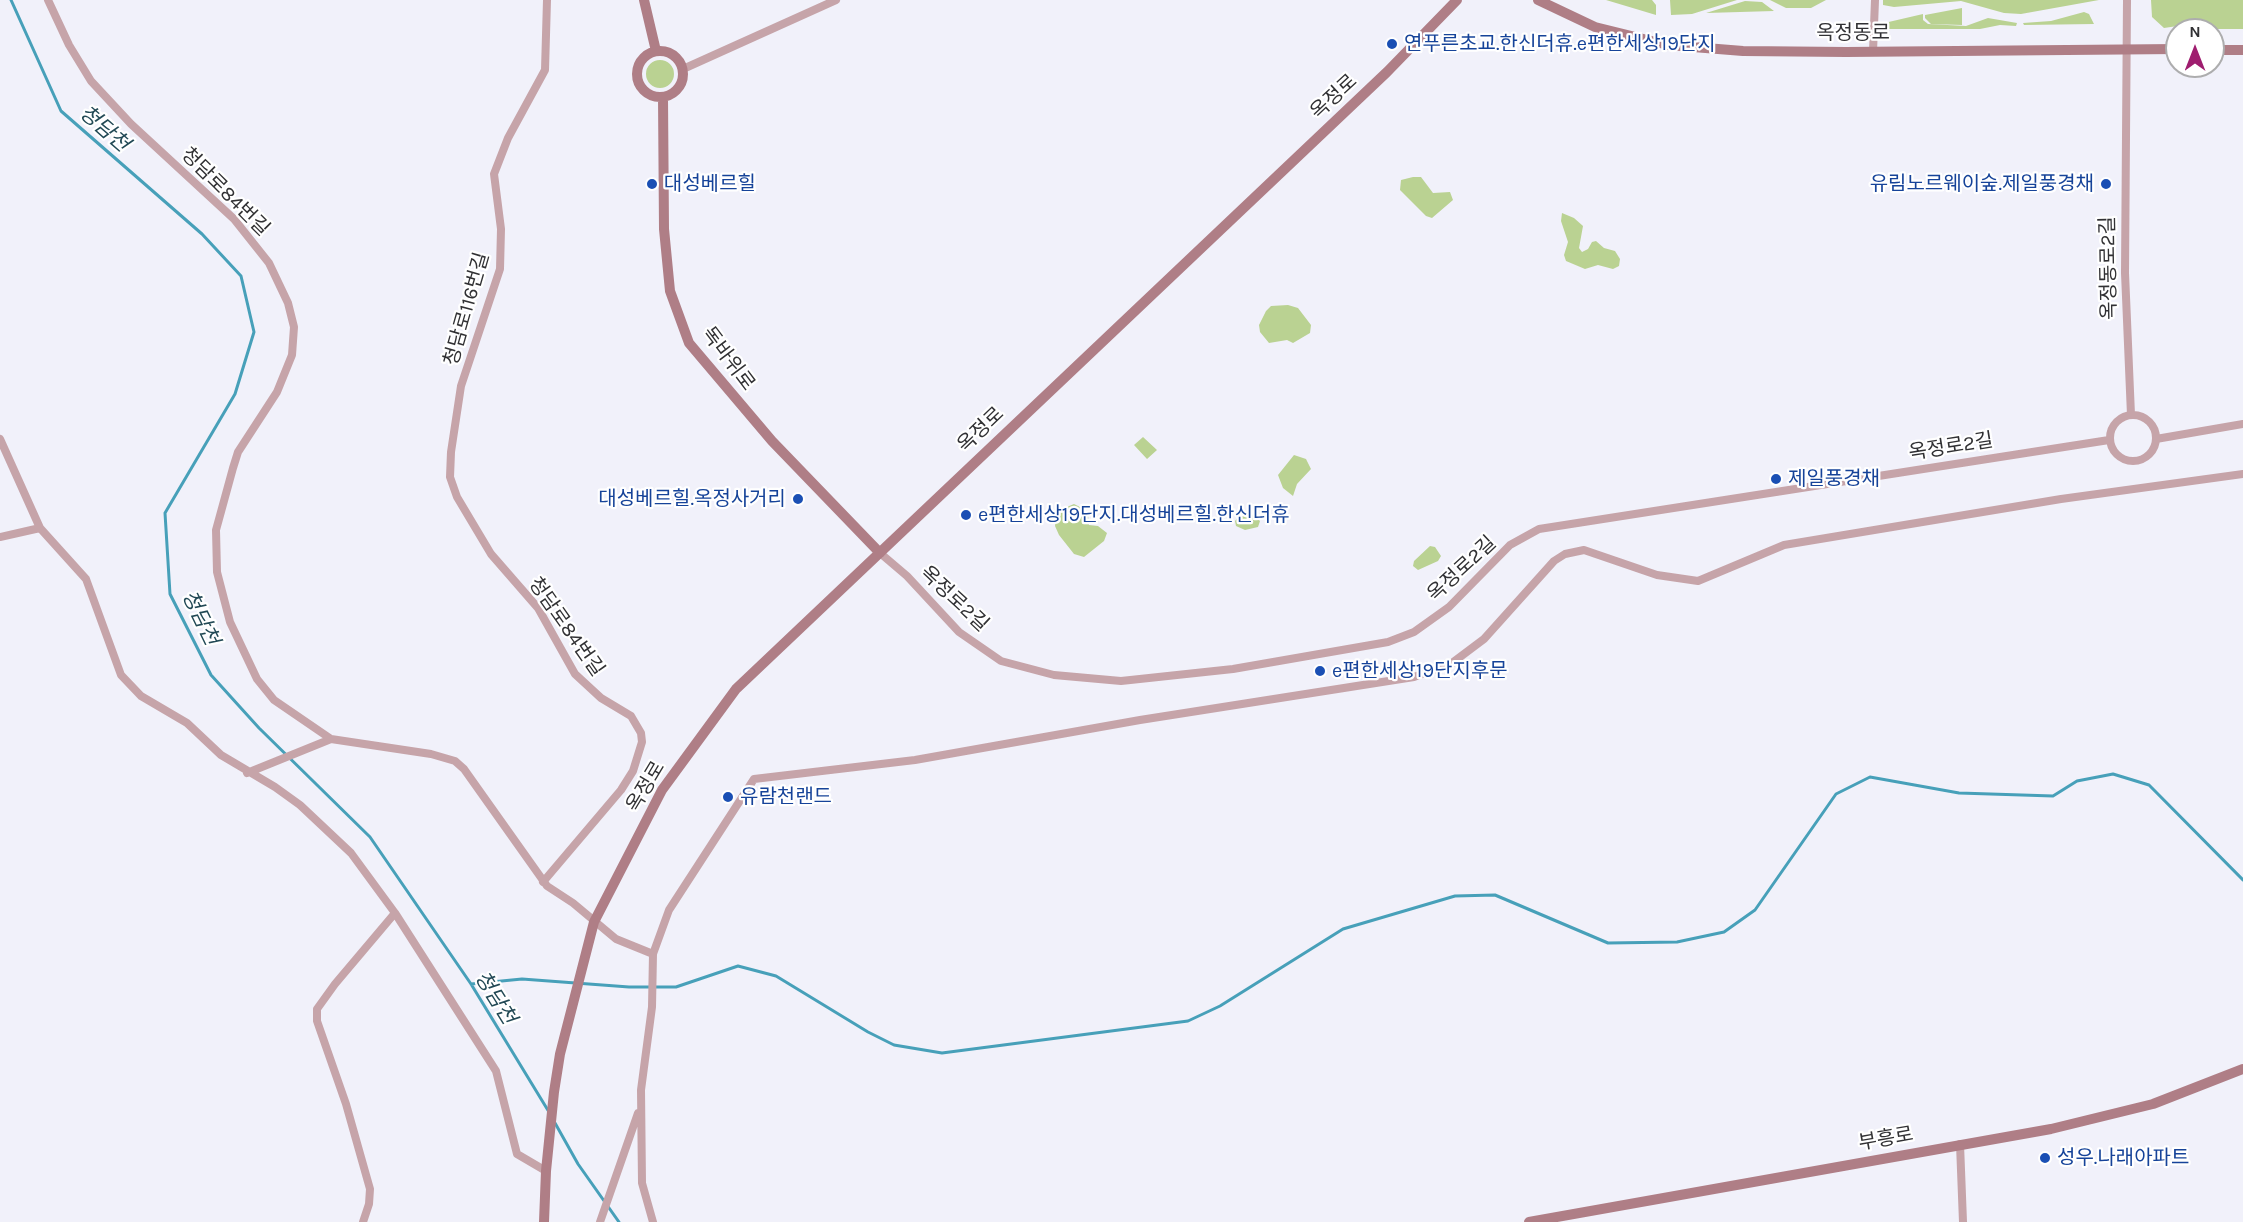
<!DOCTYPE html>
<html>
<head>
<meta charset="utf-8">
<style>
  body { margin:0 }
  #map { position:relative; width:2243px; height:1222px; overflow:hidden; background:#f1f1fa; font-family:Karla,sans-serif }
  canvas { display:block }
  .north { position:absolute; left:2165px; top:18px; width:60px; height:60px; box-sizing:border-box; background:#fff; border:2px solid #adadae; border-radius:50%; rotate:0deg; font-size:16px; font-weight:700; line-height:24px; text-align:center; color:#313134 }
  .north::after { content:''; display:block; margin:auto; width:21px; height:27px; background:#9f1d6f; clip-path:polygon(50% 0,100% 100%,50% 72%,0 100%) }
</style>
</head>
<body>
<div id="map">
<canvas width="2243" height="1222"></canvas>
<div class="north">N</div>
</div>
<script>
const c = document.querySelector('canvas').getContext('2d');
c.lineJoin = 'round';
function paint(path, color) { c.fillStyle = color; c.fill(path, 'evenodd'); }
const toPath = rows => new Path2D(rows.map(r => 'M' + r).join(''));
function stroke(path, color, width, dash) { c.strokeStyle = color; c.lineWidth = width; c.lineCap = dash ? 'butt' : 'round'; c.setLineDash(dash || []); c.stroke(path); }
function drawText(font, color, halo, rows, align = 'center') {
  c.font = font + ' Karla,"Noto Sans KR",sans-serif'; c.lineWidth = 4.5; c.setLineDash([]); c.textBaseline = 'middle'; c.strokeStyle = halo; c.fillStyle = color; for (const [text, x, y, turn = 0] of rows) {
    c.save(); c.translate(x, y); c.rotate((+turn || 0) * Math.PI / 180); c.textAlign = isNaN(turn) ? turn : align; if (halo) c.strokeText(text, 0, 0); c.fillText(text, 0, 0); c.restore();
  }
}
paint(toPath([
  [1606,0,1652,0,1656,5,1656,15],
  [1670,0,1737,0,1692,14,1671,15],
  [1770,0,1826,0,1811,8,1786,8],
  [1883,0,2099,0,2021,14,2004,13,1961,1,1894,7,1883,5],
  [2151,0,2243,0,2243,29,2217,29,2198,23,2164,28,2152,17],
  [1745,1,1762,2,1774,11,1706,13],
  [1962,8,1962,25,1931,24,1925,18,1925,15],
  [2084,12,2089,14,2094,24,2024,25,2023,23,2051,21],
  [1923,14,1923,20,1928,24,1966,26,1988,18,2017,23,2016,26,2000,25,1980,29,1881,29,1880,24],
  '646 74a14 14 0 1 1 28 0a14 14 0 1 1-28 0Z',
  [1413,177,1421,177,1433,193,1450,192,1453,200,1432,218,1426,216,1400,190,1401,180],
  [1562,213,1574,218,1583,226,1579,248,1582,252,1588,249,1592,242,1596,241,1604,248,1615,251,1620,259,1619,266,1613,269,1598,265,1585,269,1566,261,1564,255,1568,242,1561,221],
  [1288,305,1298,308,1311,325,1310,333,1293,343,1287,340,1269,343,1260,332,1259,325,1266,311,1271,306],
  [1143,437,1157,450,1147,459,1134,445],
  [1294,455,1306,459,1311,469,1297,484,1293,496,1283,488,1278,475],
  [1074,504,1082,508,1088,515,1089,525,1098,526,1107,533,1104,541,1084,557,1074,554,1059,535,1055,526,1056,519,1062,509],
  [1243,511,1248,511,1260,521,1258,527,1245,530,1236,526,1235,521],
  [1430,546,1435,547,1441,556,1438,561,1418,570,1413,566,1414,561]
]), '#bad292');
stroke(toPath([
  [11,0,61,111,202,234,241,276,254,332,235,394,165,513,170,594,211,675,259,728,370,837,471,984,549,1112],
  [471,984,522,979,629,987,676,987,738,966,776,976,868,1032,894,1045,942,1053,1188,1021,1220,1006,1343,929,1455,896,1495,895,1608,943,1677,942,1724,932,1755,910,1836,794,1870,777,1959,793,2053,796,2077,781,2113,774,2149,785,2243,880],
  [555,1123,578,1164,619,1222]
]), '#47a0b9', 3);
stroke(toPath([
  [48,0,69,45,91,81,131,124,234,219,269,263,288,303,294,327,292,355,277,392,238,452,233,468,216,530,217,572,230,622,257,679,274,700,331,739],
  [2127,0,2125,273,2131,415],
  [1873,52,1875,0],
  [683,69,836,0],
  '2110 438a23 23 0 1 1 46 0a23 23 0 1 1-46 0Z',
  [0,439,40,528,86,579,121,675,141,696,187,723,221,755,275,787,300,805,351,853,395,913,496,1071,517,1154,546,1171],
  [2156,439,2243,424],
  [0,537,40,528],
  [880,553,907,576,959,632,1001,661,1054,675,1121,681,1233,669,1388,642,1414,632,1449,607,1510,545,1539,529,2109,440],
  [247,773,331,739,431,754,455,761,464,769,547,886,573,903,616,939,653,954],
  [543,882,621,790,633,771,642,742,641,733,631,716,601,698,575,674,538,608,491,554,457,497,450,477,451,452,461,386,500,269,501,229,494,174,508,138,545,70,547,0],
  [1960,1144,1963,1222],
  [363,1222,369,1204,370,1189,346,1104,317,1021,317,1009,335,984,395,913],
  [600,1222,638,1113],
  [653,1222,642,1183,641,1090,652,1007,653,954,669,910,754,779,915,760,1140,720,1414,677,1452,663,1484,639,1554,561,1565,554,1584,550,1657,575,1698,581,1784,545,2061,499,2243,474]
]), '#c6a4a9', 8);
stroke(toPath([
  [644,0,656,51],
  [1538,0,1595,27,1668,45,1743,51,1846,52,2177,49],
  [2213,50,2243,50],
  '637 74a23 23 0 1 1 46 0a23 23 0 1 1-46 0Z',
  [663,98,664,229,670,291,689,343,772,441,880,553],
  [544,1222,546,1171,554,1092,560,1054,594,922,662,790,736,689,1387,72,1457,0],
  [1529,1222,2051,1129,2153,1104,2243,1069]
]), '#af7e86', 10);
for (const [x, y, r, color] of [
  [1392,44,6,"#1a4fb4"],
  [652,184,6,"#1a4fb4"],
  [2106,184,6,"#1a4fb4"],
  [1776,479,6,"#1a4fb4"],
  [798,499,6,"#1a4fb4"],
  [966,515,6,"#1a4fb4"],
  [1320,671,6,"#1a4fb4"],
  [728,797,6,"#1a4fb4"],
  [2045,1158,6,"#1a4fb4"]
]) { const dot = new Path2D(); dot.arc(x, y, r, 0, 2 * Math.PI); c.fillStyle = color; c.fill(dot); stroke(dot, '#fff', 2); }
drawText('20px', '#313134', '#fff', [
  ["옥정동로",1853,33],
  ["옥정로",1334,97,-43],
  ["청담로84번길",225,192,45],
  ["옥정동로2길",2109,268,-91],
  ["청담로116번길",467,309,-74],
  ["독바위로",728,359,53],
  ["옥정로",981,430,-44],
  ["옥정로2길",1951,447,-9],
  ["옥정로2길",1462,569,-43],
  ["옥정로2길",954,599,43],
  ["청담로84번길",566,627,55],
  ["옥정로",646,787,-59],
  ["부흥로",1886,1139,-10]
]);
drawText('20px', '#164399', '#fff', [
  ["연푸른초교.한신더휴.e편한세상19단지",1404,44],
  ["대성베르힐",664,184],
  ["유림노르웨이숲.제일풍경채",2094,184,"right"],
  ["제일풍경채",1788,479],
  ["대성베르힐.옥정사거리",786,499,"right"],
  ["e편한세상19단지.대성베르힐.한신더휴",978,515],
  ["e편한세상19단지후문",1332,671],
  ["유람천랜드",740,797],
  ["성우.나래아파트",2057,1158]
], 'left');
drawText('italic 21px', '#224955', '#fff', [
  ["청담천",104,129,41],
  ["청담천",200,618,64],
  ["청담천",495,998,58]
]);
</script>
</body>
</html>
